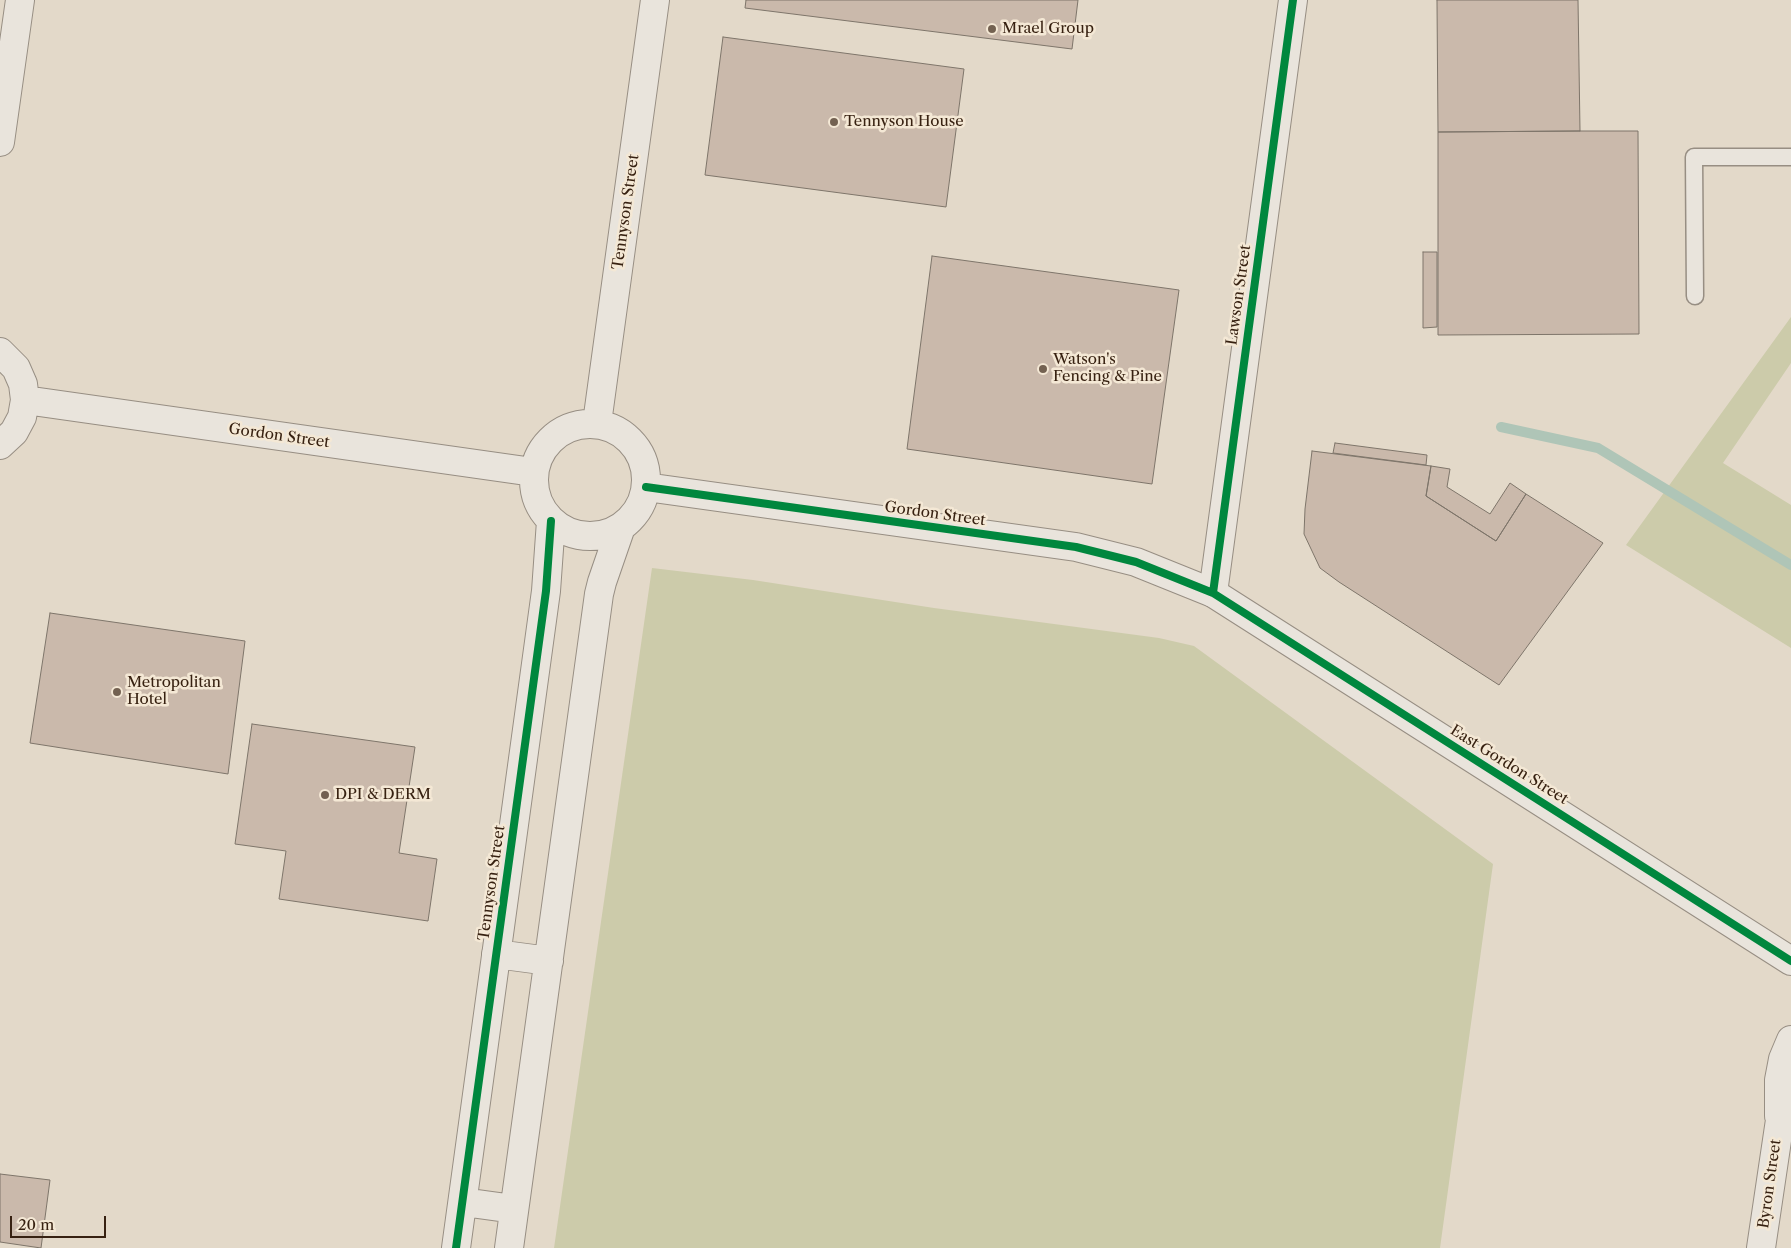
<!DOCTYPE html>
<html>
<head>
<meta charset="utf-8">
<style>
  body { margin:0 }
  #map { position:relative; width:1791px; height:1248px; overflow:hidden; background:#e3d9c9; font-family:"Libre Caslon Text",serif }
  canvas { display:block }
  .scale { position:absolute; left:10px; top:1216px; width:96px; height:22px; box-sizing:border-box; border:2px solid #372111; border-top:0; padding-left:6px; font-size:15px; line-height:18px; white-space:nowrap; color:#372111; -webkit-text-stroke:4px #f4e8d5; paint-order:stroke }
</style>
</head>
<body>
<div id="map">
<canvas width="1791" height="1248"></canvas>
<div class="scale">20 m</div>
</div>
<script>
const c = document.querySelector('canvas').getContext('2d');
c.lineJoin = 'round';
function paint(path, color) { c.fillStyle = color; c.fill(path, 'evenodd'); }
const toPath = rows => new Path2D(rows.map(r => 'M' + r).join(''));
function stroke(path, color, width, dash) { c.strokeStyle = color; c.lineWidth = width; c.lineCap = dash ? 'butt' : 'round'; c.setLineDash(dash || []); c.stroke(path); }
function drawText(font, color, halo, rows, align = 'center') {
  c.font = font + ' "Libre Caslon Text",serif'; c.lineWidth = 5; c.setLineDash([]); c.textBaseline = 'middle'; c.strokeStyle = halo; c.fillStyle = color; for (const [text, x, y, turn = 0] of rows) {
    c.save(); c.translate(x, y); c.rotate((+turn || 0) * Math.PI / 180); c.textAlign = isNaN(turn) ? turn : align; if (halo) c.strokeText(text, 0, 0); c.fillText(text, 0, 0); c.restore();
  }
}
paint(toPath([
  [1791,317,1791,363,1723,463,1791,505,1791,648,1626,545],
  [652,568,753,580,934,608,1159,638,1194,646,1493,864,1440,1248,554,1248]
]), '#cccbaa');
stroke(toPath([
  [1501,427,1598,448,1791,565]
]), '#afc5b7', 10);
const building = toPath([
  [746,0,1078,0,1072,49,745,8,746,0],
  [1437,0,1578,0,1580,131,1438,132,1437,0],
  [723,37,964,69,946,207,705,175,723,37],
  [1580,131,1638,131,1639,334,1438,335,1438,132,1580,131],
  [1423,252,1437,252,1437,327,1423,328,1423,252],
  [932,256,1179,290,1152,484,907,449,932,256],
  [1335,443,1427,455,1426,465,1333,453,1335,443],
  [1312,451,1431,466,1426,496,1496,541,1526,494,1603,543,1499,685,1339,582,1320,568,1304,534,1305,509,1312,451],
  [1431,466,1450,469,1447,487,1490,514,1510,483,1526,494,1496,541,1426,496,1431,466],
  [50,613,245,641,228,774,30,743,50,613],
  [252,724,415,747,399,853,437,859,428,921,279,899,286,851,235,844,252,724],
  [0,1174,50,1180,41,1248,0,1242,0,1174]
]);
paint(building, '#cab9ab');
stroke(building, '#7e756a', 1);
const service = toPath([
  [1695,296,1694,157,1791,157]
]);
const minor = toPath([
  [1213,593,1293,0],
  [1779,1116,1779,1080,1783,1059,1791,1040],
  [1761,1248,1780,1120,1791,1094]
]);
const tertiary = toPath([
  [0,142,20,0],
  [0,352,16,368,23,384,25,400,22,417,14,432,0,445],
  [25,400,533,472],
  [597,423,655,0],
  '534 480a56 56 0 1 1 112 0a56 56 0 1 1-112 0Z',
  [646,487,1076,547,1136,562,1213,593,1791,961],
  [496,954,549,961],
  [463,1202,514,1209],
  [456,1248,546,591,551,521],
  [509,1248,599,594,602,582,621,527]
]);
stroke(service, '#978e83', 19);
stroke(minor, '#978e83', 30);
stroke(tertiary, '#978e83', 30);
stroke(service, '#e9e4dc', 16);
stroke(minor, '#e9e4dc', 28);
stroke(tertiary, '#e9e4dc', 28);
stroke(toPath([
  [646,487,1076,547,1136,562,1213,593,1791,961],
  [1213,593,1293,0],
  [456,1248,546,591,551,521]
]), '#00873e', 8);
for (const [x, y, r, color] of [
  [992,29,5,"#736151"],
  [834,122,5,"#736151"],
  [1043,369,5,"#736151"],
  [117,692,5,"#736151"],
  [325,795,5,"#736151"]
]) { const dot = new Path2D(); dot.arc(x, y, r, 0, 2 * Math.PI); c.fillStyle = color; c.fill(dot); stroke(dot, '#f4e8d5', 2); }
drawText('15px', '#372111', '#f4e8d5', [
  ["Mrael Group",1002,29],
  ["Tennyson House",844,122],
  ["Watson's",1053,360],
  ["Fencing & Pine",1053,377],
  ["Metropolitan",127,683],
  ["Hotel",127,700],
  ["DPI & DERM",335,795]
], 'left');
drawText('15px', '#372111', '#f4e8d5', [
  ["Tennyson Street",626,212,-82],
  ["Lawson Street",1239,295,-82],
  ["Gordon Street",279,436,8],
  ["Gordon Street",935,514,8],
  ["East Gordon Street",1509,765,32],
  ["Tennyson Street",492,883,-82],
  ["Byron Street",1770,1184,-82]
]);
</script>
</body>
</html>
